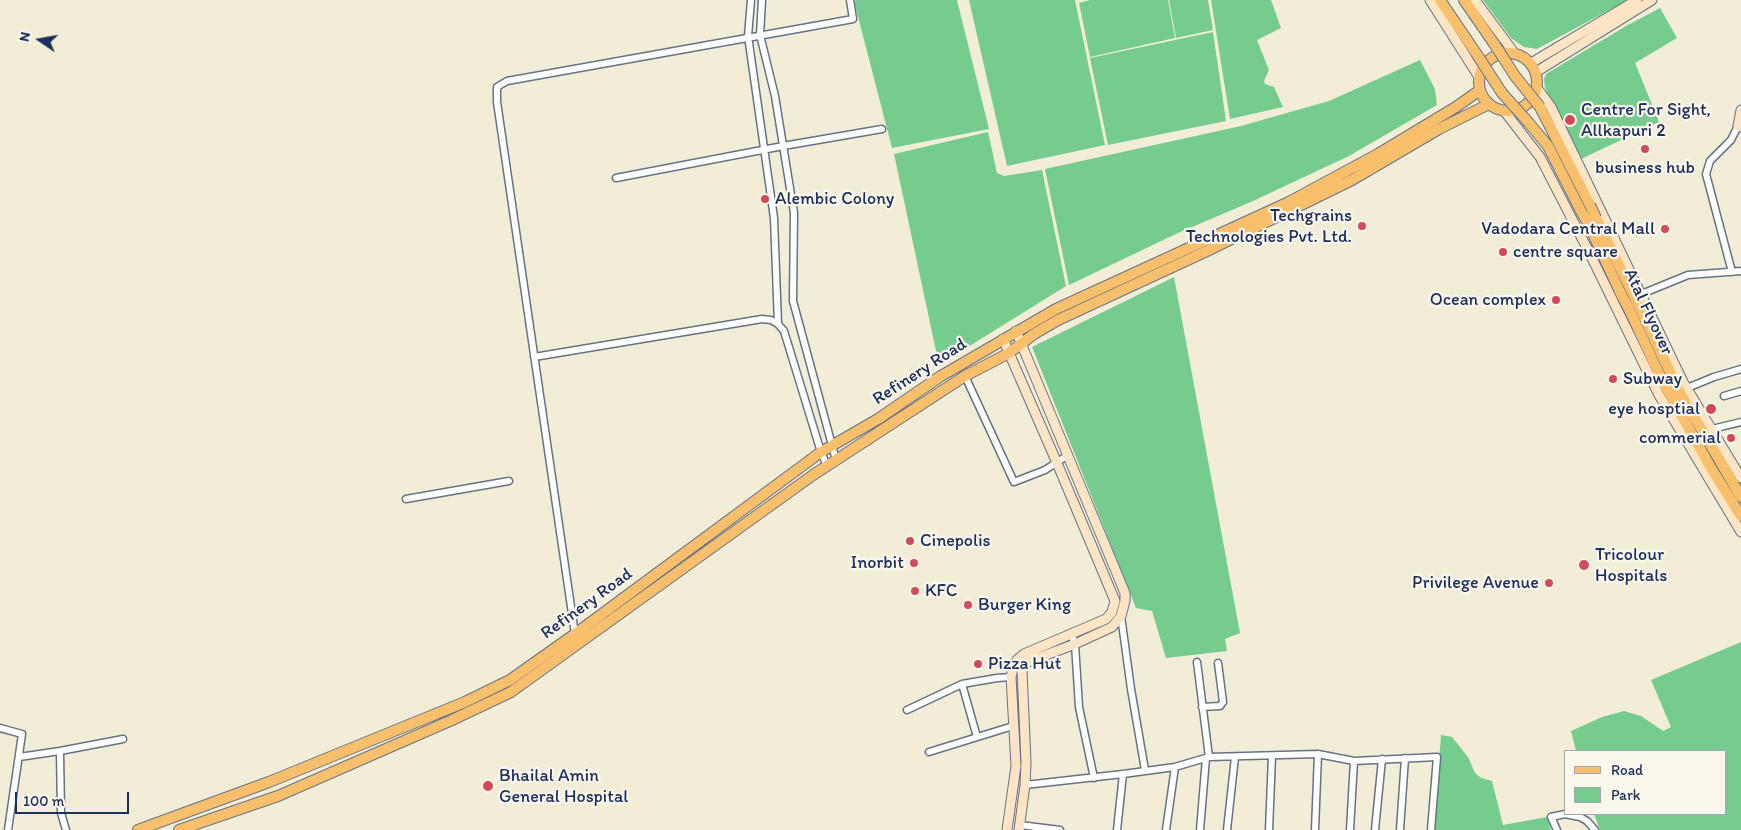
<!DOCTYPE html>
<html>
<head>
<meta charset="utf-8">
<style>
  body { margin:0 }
  #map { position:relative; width:1741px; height:830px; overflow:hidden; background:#f2edd6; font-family:Itim,sans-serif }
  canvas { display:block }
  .legend { position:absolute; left:1564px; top:750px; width:162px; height:65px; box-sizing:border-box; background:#fbf7ec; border:1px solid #a1a7b3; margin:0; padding:6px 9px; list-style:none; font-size:15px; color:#1b2f5e }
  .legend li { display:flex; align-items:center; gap:10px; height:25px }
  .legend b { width:25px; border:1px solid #a1a7b3 }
  .north { position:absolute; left:15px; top:15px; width:50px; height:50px; -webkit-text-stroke:4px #fbf7ec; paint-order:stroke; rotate:282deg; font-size:14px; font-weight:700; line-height:20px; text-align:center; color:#1b2f5e }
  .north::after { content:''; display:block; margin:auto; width:18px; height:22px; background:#1b2f5e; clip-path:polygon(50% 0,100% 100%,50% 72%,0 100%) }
  .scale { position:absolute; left:15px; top:792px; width:114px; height:22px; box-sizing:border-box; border:2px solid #1b2f5e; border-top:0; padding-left:6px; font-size:15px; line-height:18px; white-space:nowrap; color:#1b2f5e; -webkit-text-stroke:4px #fbf7ec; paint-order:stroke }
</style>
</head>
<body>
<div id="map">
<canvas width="1741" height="830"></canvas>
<ul class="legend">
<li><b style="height:6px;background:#f8bf6c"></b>Road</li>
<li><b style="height:14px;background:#76cc8f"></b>Park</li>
</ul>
<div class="north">N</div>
<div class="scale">100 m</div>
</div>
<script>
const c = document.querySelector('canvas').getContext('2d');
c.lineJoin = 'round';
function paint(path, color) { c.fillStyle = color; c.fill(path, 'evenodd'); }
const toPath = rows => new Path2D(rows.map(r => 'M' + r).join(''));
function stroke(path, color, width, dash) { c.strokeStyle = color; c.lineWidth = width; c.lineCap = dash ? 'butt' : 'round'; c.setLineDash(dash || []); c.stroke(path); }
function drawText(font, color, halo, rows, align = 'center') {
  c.font = font + ' Itim,sans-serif'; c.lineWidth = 4.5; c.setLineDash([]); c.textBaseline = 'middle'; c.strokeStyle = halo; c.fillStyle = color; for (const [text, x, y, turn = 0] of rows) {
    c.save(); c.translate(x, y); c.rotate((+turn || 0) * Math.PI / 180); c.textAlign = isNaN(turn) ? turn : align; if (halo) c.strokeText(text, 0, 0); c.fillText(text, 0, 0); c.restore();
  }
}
paint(toPath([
  [857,0,957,0,989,129,892,148,854,1],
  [969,0,1075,0,1105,145,1007,166],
  [1090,0,1168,0,1175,38,1090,57,1079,3],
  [1169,0,1208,0,1213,30,1176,38],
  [1211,0,1271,0,1281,28,1257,40,1269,70,1264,81,1265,84,1274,87,1283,107,1230,119],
  [1483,0,1628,0,1537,49,1524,47,1511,38],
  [1660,8,1677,38,1635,63,1659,122,1581,159,1545,88,1544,79,1546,74,1626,26],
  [1213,32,1226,121,1108,145,1090,58],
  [1420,60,1435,89,1437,105,1349,156,1253,201,1178,233,1069,285,1045,169,1241,126,1329,101],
  [988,132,997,173,1004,176,1042,170,1066,286,939,365,894,154],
  [1174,277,1240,633,1225,639,1227,651,1166,658,1152,611,1136,608,1032,347],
  [1741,642,1741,830,1600,830,1594,814,1725,814,1725,751,1576,751,1571,731,1602,717,1624,711,1641,716,1663,731,1671,727,1651,680],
  [1441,735,1452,737,1468,757,1475,773,1481,778,1492,781,1503,825,1547,817,1551,830,1434,830]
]), '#76cc8f');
const street = toPath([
  [751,0,748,36,774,218,778,324],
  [762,0,760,35,775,96,794,213,793,301,836,460],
  [616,178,783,146,882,129],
  [1732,272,1706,174,1710,161,1731,140,1738,126],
  [1639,295,1688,275,1741,271],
  [534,357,762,319,771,320,778,324,784,331,821,452,827,466],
  [965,376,1014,482,1045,470,1068,455],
  [1687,388,1714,377,1741,369],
  [1724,396,1741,391],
  [1712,429,1741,422],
  [406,499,509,481],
  [1121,616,1131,689,1145,770],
  [1071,633,1075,644,1079,707,1094,778],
  [575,634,497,102,497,87,507,81,853,19,850,0],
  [1197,662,1209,757],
  [962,684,977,737],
  [1202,707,1220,706,1223,702,1218,663],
  [907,710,962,684,997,678,1011,677],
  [0,728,22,734,8,830],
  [929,752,1013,726],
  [19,757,60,751],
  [1025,785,1123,774,1175,767,1209,757,1318,754,1354,761,1437,757,1431,830],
  [1020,825,1060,830],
  [66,830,61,813,60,751,123,739],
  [1117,830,1123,774],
  [1166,830,1175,767],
  [1200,830,1206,758],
  [1227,830,1235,757],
  [1269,830,1272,756],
  [1315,830,1318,754],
  [1350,830,1354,761],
  [1375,830,1382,759],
  [1400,830,1405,758],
  [1557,830,1551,817,1565,814,1580,817,1587,821,1595,830]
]);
const secondary = toPath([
  [1430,0,1479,77],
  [1475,0,1515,54],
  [1531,63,1637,0],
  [1536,72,1652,0],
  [1537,88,1551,107,1683,382,1741,478],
  [1741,110,1738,126,1741,127],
  [1505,112,1540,157,1589,252,1659,395,1741,532],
  [1016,331,1125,593,1125,601,1121,616,1112,627,1075,644,1030,661,1025,665,1022,670,1026,762,1025,785,1019,830],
  [1003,339,1057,463,1115,601,1112,612,1106,619,1024,654,1017,660,1014,665,1011,677,1016,766,1007,830]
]);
const primary = toPath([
  [1440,0,1476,53],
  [1464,0,1495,45],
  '1479 82a29 29 0 1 1 58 0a29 29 0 1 1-58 0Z',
  [1540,107,1590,205],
  [1529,123,1548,146,1581,211],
  [1596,218,1632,292],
  [1588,223,1622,296],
  [1637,302,1679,391,1741,497],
  [1628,307,1663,382,1711,468,1741,516],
  [138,830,269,782,465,702,510,680,575,634,821,452,878,419,941,376,1056,309,1289,202,1378,154,1456,107,1480,90],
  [179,830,278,796,452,720,511,692,813,475,965,376,1009,353,1034,334,1058,320,1209,250,1352,180,1439,129,1489,104]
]);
stroke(street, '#667288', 9);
stroke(secondary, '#667288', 11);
stroke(primary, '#667288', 12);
stroke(street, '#fff', 6);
stroke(secondary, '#fce5c4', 9);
stroke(primary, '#f8bf6c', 10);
const primaryBridge = toPath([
  [1495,45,1515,76,1540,107],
  [1476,53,1502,93,1529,123],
  [1590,205,1596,218],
  [1581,211,1588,223],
  [1632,292,1637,302],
  [1622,296,1628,307]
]);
stroke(primaryBridge, '#667288', 12, []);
stroke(primaryBridge, '#f8bf6c', 10);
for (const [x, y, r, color] of [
  [1570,120,6,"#d1495b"],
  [1645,149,5,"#d1495b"],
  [765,199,5,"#d1495b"],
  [1362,226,5,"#d1495b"],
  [1665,229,5,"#d1495b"],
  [1503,252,5,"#d1495b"],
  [1556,300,5,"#d1495b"],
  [1613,379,5,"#d1495b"],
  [1711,409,6,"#d1495b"],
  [1731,438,5,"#d1495b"],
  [910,541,5,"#d1495b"],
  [914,563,5,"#d1495b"],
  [1584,565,6,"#d1495b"],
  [1549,583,5,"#d1495b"],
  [915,591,5,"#d1495b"],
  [968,605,5,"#d1495b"],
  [978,664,5,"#d1495b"],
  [488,786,6,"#d1495b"]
]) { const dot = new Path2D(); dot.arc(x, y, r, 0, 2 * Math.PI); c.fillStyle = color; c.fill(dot); stroke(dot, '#fbf7ec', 2); }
drawText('18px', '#1b2f5e', '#fbf7ec', [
  ["Centre For Sight,",1581,110],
  ["Allkapuri 2",1581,131],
  ["business hub",1645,168,"center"],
  ["Alembic Colony",775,199],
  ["Techgrains",1352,216,"right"],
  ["Technologies Pvt. Ltd.",1352,237,"right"],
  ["Vadodara Central Mall",1655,229,"right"],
  ["centre square",1513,252],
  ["Ocean complex",1546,300,"right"],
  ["Subway",1623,379],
  ["eye hosptial",1700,409,"right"],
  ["commerial",1721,438,"right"],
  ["Cinepolis",920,541],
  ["Tricolour",1595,555],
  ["Hospitals",1595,576],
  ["Inorbit",904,563,"right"],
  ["Privilege Avenue",1539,583,"right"],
  ["KFC",925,591],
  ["Burger King",978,605],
  ["Pizza Hut",988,664],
  ["Bhailal Amin",499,776],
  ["General Hospital",499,797]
], 'left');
drawText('18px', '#1b2f5e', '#fbf7ec', [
  ["Atal Flyover",1648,312,65],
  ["Refinery Road",920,372,-33],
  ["Refinery Road",587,604,-36]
]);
</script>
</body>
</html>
